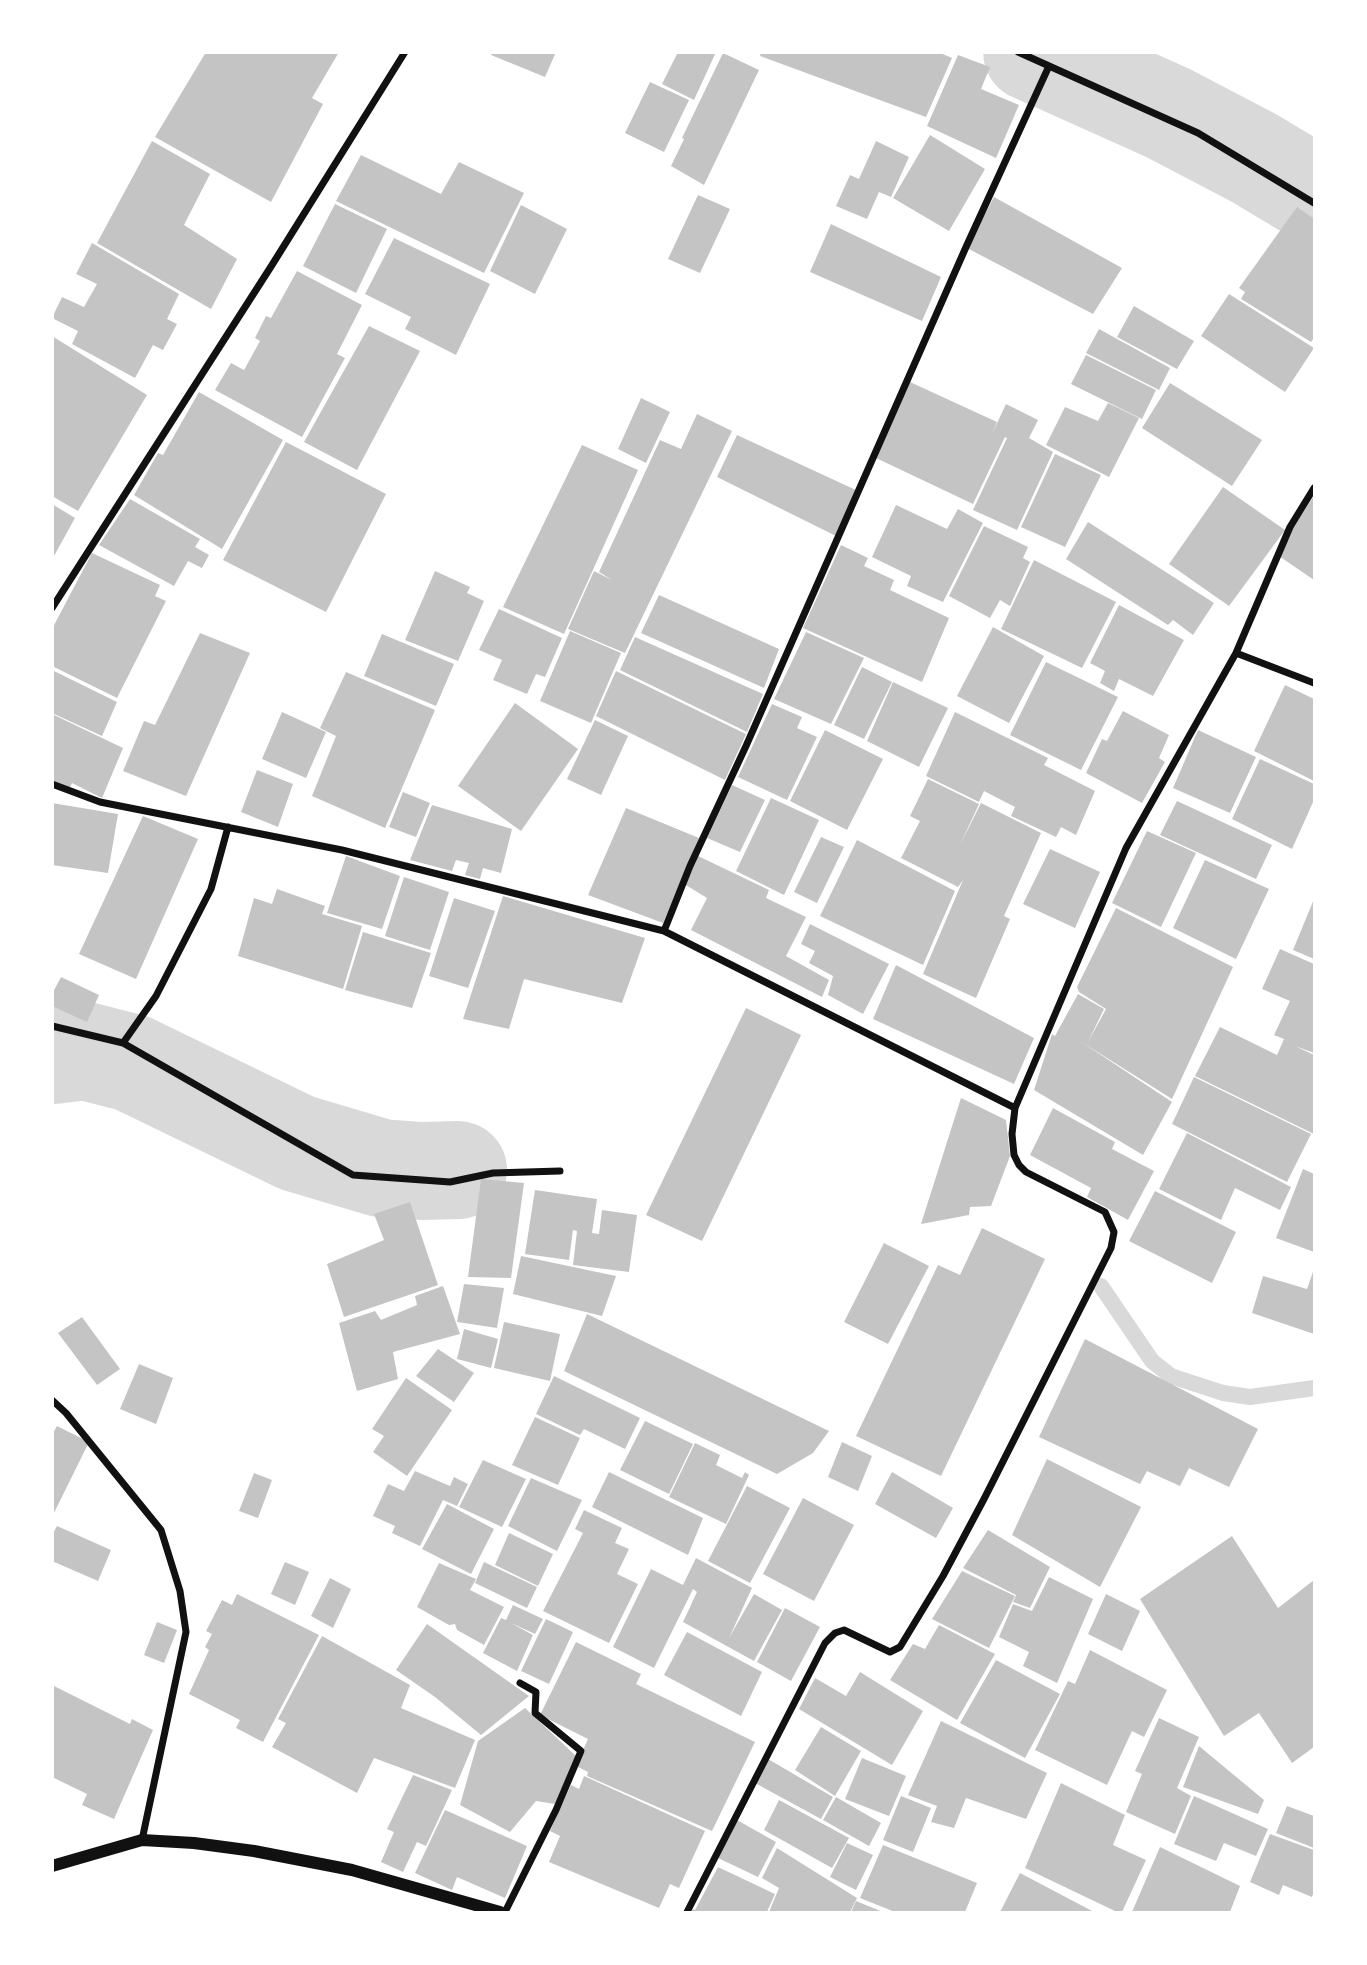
<!DOCTYPE html>
<html>
<head>
<meta charset="utf-8">
<style>
  body { margin:0 }
  #map { position:relative; width:1367px; height:1965px; overflow:hidden; background:#fff; font-family:"PT Serif",serif }
  canvas { display:block }
  .frame { position:absolute; inset:0; border:54px solid #fff; pointer-events:none }
</style>
</head>
<body>
<div id="map">
<canvas width="1367" height="1965"></canvas>
<div class="frame"></div>
</div>
<script>
const c = document.querySelector('canvas').getContext('2d');
c.lineJoin = 'round';
const toPath = rows => new Path2D(rows.map(r => 'M' + r).join(''));
function stroke(path, color, width, dash) { c.strokeStyle = color; c.lineWidth = width; c.lineCap = dash ? 'butt' : 'round'; c.setLineDash(dash || []); c.stroke(path); }
function paint(path, color) { c.fillStyle = color; c.fill(path, 'evenodd'); }
stroke(toPath([
  [1101,1286,1152,1361,1171,1376,1223,1393,1250,1397,1314,1388]
]), '#d9d9d9', 16);
stroke(toPath([
  [1032,52,1168,113,1254,158,1314,194],
  [52,1055,85,1051,132,1063,297,1143,381,1168,422,1171,458,1170]
]), '#d9d9d9', 98);
paint(toPath([
  [206,52,339,52,312,98,323,104,271,202,155,137],
  [492,52,556,52,545,77,491,55],
  [678,52,716,52,694,100,662,84],
  [761,52,938,52,952,58,926,117,760,56],
  [723,53,759,70,704,185,671,166,684,139,682,138],
  [958,55,990,67,981,89,1019,105,996,158,927,126],
  [650,82,689,100,664,152,625,133],
  [930,135,985,169,949,231,893,198],
  [152,141,210,174,184,225,237,259,211,309,97,243],
  [876,141,909,157,891,197,879,192,867,219,836,206,850,175,859,179],
  [361,155,441,194,459,162,524,193,484,273,336,201],
  [698,195,730,209,700,273,668,259],
  [994,197,1122,268,1093,314,967,248],
  [335,204,387,229,356,293,303,266],
  [521,205,567,229,535,294,490,271],
  [1297,207,1314,219,1314,338,1311,342,1241,299,1245,292,1239,288],
  [831,224,941,277,922,321,810,272],
  [394,238,490,284,456,355,405,329,411,317,365,294],
  [92,243,179,294,167,319,177,324,163,350,153,345,135,378,72,344,78,331,52,318,62,297,84,307,97,284,76,274],
  [297,271,362,305,337,354,345,358,302,437,215,390,231,363,244,370,260,341,255,338,266,316,271,318],
  [1229,294,1314,348,1285,392,1201,336],
  [1134,306,1194,341,1177,369,1117,337],
  [369,326,420,351,357,470,304,442],
  [1099,329,1170,368,1159,390,1086,353],
  [52,336,147,395,78,511,52,496],
  [1086,355,1156,390,1142,419,1071,384],
  [910,382,997,422,992,434,1006,404,1038,420,1029,438,1053,452,1017,530,973,510,1007,438,1005,437,973,504,876,458],
  [1170,383,1262,440,1232,486,1142,428],
  [199,392,283,440,222,549,134,495,158,453,163,455],
  [641,398,670,412,646,463,618,449],
  [1108,403,1139,418,1109,477,1046,445,1065,407,1098,421],
  [697,414,732,431,625,653,568,629,594,571,612,580,599,572,660,440,681,449],
  [737,435,858,491,838,537,717,477],
  [286,442,386,494,326,612,223,560],
  [582,445,638,470,564,634,503,607],
  [1055,454,1101,475,1065,547,1021,527],
  [1223,487,1285,530,1229,606,1169,564],
  [1314,496,1314,580,1276,554],
  [130,499,200,539,195,547,209,555,202,568,188,561,174,586,99,545],
  [52,504,75,518,54,556,52,555],
  [896,505,947,529,958,509,983,523,943,602,907,586,911,576,872,557],
  [1088,522,1214,603,1193,635,1173,620,1168,625,1066,559],
  [984,526,1028,547,1023,558,1030,562,1010,606,1000,600,990,618,949,596],
  [841,545,868,558,864,566,894,580,890,590,949,618,922,682,803,628],
  [92,553,160,585,155,596,166,601,117,698,52,666,52,629],
  [1034,560,1116,602,1082,668,1001,629],
  [435,571,470,587,467,593,484,601,458,661,405,640],
  [659,595,779,649,764,688,641,633],
  [1119,605,1184,640,1153,696,1119,679,1114,691,1100,683,1105,671,1090,663],
  [499,609,562,638,545,677,536,674,527,694,493,680,502,660,479,650],
  [993,627,1044,656,1009,723,957,696],
  [570,631,621,653,591,723,540,701],
  [806,632,864,658,831,724,774,699],
  [200,633,250,653,186,796,123,771,144,721,155,725],
  [382,634,454,664,436,706,364,676],
  [635,637,763,694,747,732,620,670],
  [1046,662,1118,697,1081,770,1010,735],
  [862,667,892,682,864,739,834,725],
  [52,670,117,702,102,736,52,713],
  [616,671,746,734,725,780,596,716],
  [346,672,435,710,385,828,312,796,336,736,320,728],
  [893,682,948,708,919,767,867,741],
  [1285,685,1314,699,1314,781,1254,751],
  [515,703,578,749,521,831,458,786],
  [772,704,802,717,797,728,817,737,787,800,738,777],
  [1123,711,1169,735,1159,758,1165,762,1142,803,1086,773,1102,739,1107,741],
  [282,712,326,732,306,778,262,759],
  [955,712,1048,758,1044,765,1095,791,1076,835,1061,827,1056,837,1011,816,1015,807,984,791,979,802,926,776],
  [52,714,123,748,102,798,72,783,69,789,52,781],
  [595,720,628,736,601,795,567,779],
  [825,730,883,759,847,830,790,801],
  [1198,730,1256,757,1230,813,1173,788],
  [1260,759,1314,784,1314,800,1292,849,1232,819],
  [257,770,293,784,278,827,241,812],
  [928,779,979,804,960,845,981,803,1041,833,1004,916,1010,919,976,998,923,974,963,880,958,887,901,858,920,821,910,816],
  [732,785,765,800,740,852,707,838],
  [403,792,430,803,416,837,389,827],
  [771,798,819,820,784,895,736,871],
  [1177,801,1272,845,1256,879,1160,835],
  [52,803,118,814,108,873,52,865],
  [432,805,512,829,501,873,483,868,480,879,465,875,469,863,456,860,452,871,410,860],
  [626,808,699,838,663,923,588,895],
  [143,816,198,839,136,979,79,954],
  [1147,831,1196,853,1161,927,1112,903],
  [821,837,844,847,817,903,794,892],
  [857,840,955,891,923,965,820,916],
  [1050,849,1100,872,1075,928,1023,904],
  [696,855,769,890,766,898,806,917,786,956,829,980,822,997,691,930,707,898,684,884],
  [346,856,400,876,382,929,327,913],
  [1205,860,1269,889,1236,959,1173,928],
  [404,877,449,892,430,950,385,936],
  [277,889,325,906,322,914,362,926,343,989,238,956,254,898,272,904],
  [503,896,645,938,622,1003,524,979,509,1029,463,1019],
  [454,898,495,911,468,988,429,976],
  [1314,899,1314,959,1293,950],
  [1116,908,1233,967,1172,1099,1080,1041,1172,1102,1143,1155,1034,1090,1052,1034,1055,1036,1078,994,1104,1009,1088,1042,1106,1009,1079,992,1077,987],
  [810,924,889,964,863,1014,828,995,833,976,809,963,815,951,801,944],
  [363,932,431,953,412,1008,345,990],
  [1280,949,1314,964,1314,1053,1295,1046,1314,1055,1314,1134,1195,1076,1220,1027,1277,1055,1284,1039,1274,1035,1290,1001,1262,989],
  [896,965,1034,1038,1014,1084,873,1019],
  [61,977,99,995,87,1022,52,1006,52,994],
  [746,1008,801,1035,702,1241,646,1215],
  [1194,1077,1311,1134,1287,1182,1172,1124],
  [961,1098,1006,1120,1010,1156,991,1206,970,1207,969,1215,921,1224],
  [1053,1108,1115,1142,1112,1149,1154,1171,1128,1220,1087,1197,1091,1188,1030,1155],
  [1187,1133,1291,1187,1280,1210,1235,1188,1221,1220,1159,1189],
  [1303,1169,1314,1174,1314,1252,1276,1238],
  [481,1179,524,1183,511,1278,468,1277],
  [535,1190,597,1199,592,1233,599,1234,602,1210,637,1215,629,1272,573,1265,577,1231,573,1230,569,1260,525,1254],
  [1155,1191,1236,1232,1212,1283,1129,1241],
  [410,1202,438,1285,344,1317,327,1264,384,1240,374,1214],
  [982,1228,1045,1259,941,1476,856,1436,938,1265,960,1275],
  [884,1243,929,1266,888,1344,844,1322],
  [521,1256,616,1276,602,1316,513,1294],
  [1314,1269,1314,1334,1252,1313,1263,1276,1307,1289],
  [464,1284,504,1288,497,1328,457,1322],
  [443,1286,460,1334,393,1352,398,1379,357,1391,339,1323,375,1311,381,1320,417,1305,415,1296],
  [587,1314,829,1431,813,1453,777,1474,564,1371],
  [82,1317,120,1369,97,1385,58,1333],
  [504,1322,560,1334,550,1381,494,1368],
  [464,1329,498,1339,491,1368,457,1359],
  [1085,1339,1258,1429,1229,1487,1189,1468,1180,1486,1147,1471,1140,1484,1039,1437],
  [438,1349,474,1373,454,1402,416,1376],
  [139,1364,173,1378,156,1424,120,1409],
  [554,1376,640,1418,625,1449,584,1429,580,1435,536,1414],
  [406,1378,452,1410,407,1476,373,1452,384,1436,372,1429],
  [535,1417,580,1438,558,1485,512,1465],
  [645,1421,693,1444,669,1494,620,1470],
  [57,1426,89,1442,52,1517,52,1435],
  [842,1442,872,1456,858,1491,828,1477],
  [695,1443,720,1455,716,1465,742,1478,745,1472,749,1475,726,1524,669,1497],
  [1047,1459,1141,1507,1100,1587,1012,1535],
  [483,1460,526,1479,502,1527,459,1507],
  [415,1471,450,1486,454,1477,468,1484,457,1506,443,1500,420,1546,392,1533,395,1526,373,1516,388,1484,404,1491],
  [609,1472,703,1518,688,1555,592,1507],
  [892,1472,953,1508,936,1538,875,1504],
  [254,1473,272,1480,258,1518,239,1511],
  [531,1478,582,1500,557,1551,508,1526],
  [747,1486,790,1508,750,1583,708,1561],
  [803,1498,854,1525,814,1601,763,1574],
  [447,1504,494,1529,471,1574,422,1549],
  [584,1510,622,1528,615,1543,629,1549,617,1574,638,1584,609,1643,543,1611,583,1533,575,1529],
  [57,1526,111,1550,98,1581,52,1561,52,1535],
  [988,1530,1050,1567,1030,1608,1013,1602,1017,1593,1016,1595,963,1568],
  [509,1533,553,1554,538,1586,495,1565],
  [1232,1536,1278,1608,1314,1580,1314,1747,1292,1763,1259,1713,1224,1736,1140,1599],
  [696,1558,752,1588,729,1638,754,1594,782,1610,754,1661,683,1622,697,1592,693,1589,654,1668,613,1647,651,1569,683,1585],
  [285,1562,309,1572,295,1605,271,1594],
  [484,1562,537,1587,527,1608,475,1583],
  [439,1563,476,1579,470,1590,504,1607,484,1645,457,1630,455,1624,449,1625,417,1607],
  [962,1571,1015,1596,989,1648,932,1619],
  [1049,1577,1093,1599,1057,1683,1023,1666,1029,1652,999,1637,1013,1604,1032,1611],
  [330,1578,351,1589,333,1628,311,1616],
  [237,1594,319,1635,263,1742,236,1728,240,1720,189,1694,209,1650,205,1647,212,1634,206,1631,222,1600,232,1605],
  [1106,1594,1140,1611,1122,1651,1088,1634],
  [513,1605,543,1619,535,1634,511,1623,533,1635,517,1671,483,1653,501,1618,506,1620],
  [785,1608,820,1627,791,1681,757,1662],
  [546,1619,573,1632,549,1684,521,1671],
  [157,1622,177,1630,164,1663,144,1655],
  [427,1624,468,1653,529,1696,481,1735,435,1697,396,1670],
  [939,1625,995,1654,957,1720,890,1680,913,1644,925,1649],
  [687,1632,762,1672,741,1716,664,1675],
  [322,1636,410,1685,401,1708,475,1740,455,1788,374,1758,357,1793,272,1747,286,1723,278,1719],
  [576,1642,641,1674,636,1684,755,1742,712,1831,587,1776,588,1772,576,1766,588,1739,540,1715],
  [1090,1650,1167,1690,1144,1737,1132,1731,1107,1785,1035,1750,1068,1681,1075,1684],
  [996,1660,1060,1694,1025,1758,960,1723],
  [860,1672,923,1711,892,1765,799,1709,815,1678,846,1696],
  [52,1685,130,1724,132,1719,153,1730,114,1819,82,1805,87,1794,52,1777],
  [525,1708,577,1757,555,1804,536,1801,510,1832,460,1805,478,1741],
  [1159,1718,1199,1737,1177,1788,1191,1796,1175,1834,1126,1812,1142,1774,1135,1771],
  [941,1721,1047,1773,1026,1819,966,1798,954,1828,931,1822,937,1806,908,1795],
  [821,1727,861,1751,835,1796,795,1770],
  [1199,1746,1264,1800,1258,1814,1183,1787],
  [862,1758,906,1776,889,1816,845,1799],
  [768,1759,833,1797,821,1819,755,1783],
  [413,1775,452,1790,426,1846,417,1842,403,1872,381,1862,394,1832,387,1829],
  [584,1776,705,1831,679,1888,670,1884,659,1908,549,1862,560,1836,550,1831,571,1785,579,1789],
  [1061,1783,1125,1815,1113,1845,1146,1860,1122,1912,1117,1912,1025,1868],
  [901,1796,931,1808,913,1852,883,1840],
  [1194,1796,1268,1829,1256,1856,1224,1843,1216,1861,1174,1844],
  [836,1797,881,1823,869,1846,823,1820],
  [779,1800,849,1838,832,1868,764,1830],
  [1287,1806,1314,1816,1314,1848,1276,1833],
  [445,1810,527,1846,505,1898,457,1877,452,1890,415,1873],
  [737,1820,776,1842,758,1877,718,1858],
  [1270,1834,1314,1850,1314,1891,1312,1897,1283,1885,1279,1895,1250,1882],
  [847,1843,873,1855,856,1890,830,1877],
  [883,1845,977,1883,965,1912,895,1912,860,1898],
  [1160,1847,1240,1886,1230,1912,1132,1912],
  [777,1848,857,1898,850,1912,769,1912,779,1888,762,1878],
  [718,1867,775,1894,767,1912,691,1912,693,1909,695,1910],
  [1020,1873,1094,1912,1000,1912],
  [856,1901,883,1912,851,1912]
]), '#c4c4c4');
stroke(toPath([
  [1018,52,1198,133,1314,203],
  [52,608,272,265,405,52],
  [1236,653,1314,683],
  [52,784,100,802,342,850,664,931,1015,1108],
  [664,931,690,866,746,746,966,247,1049,66],
  [52,1026,123,1043,353,1175,450,1182,493,1173,560,1171],
  [123,1043,156,996,211,889,228,827],
  [52,1400,66,1413,161,1530,180,1591,186,1632,142,1840],
  [505,1912,556,1810,581,1751,535,1713,536,1692,520,1683],
  [687,1912,825,1643,835,1633,844,1630,890,1652,900,1647,943,1576,984,1499,1111,1248,1114,1232,1105,1212,1026,1172,1019,1165,1014,1155,1012,1134,1015,1108,1126,848,1236,653,1290,527,1314,488]
]), '#111', 7);
stroke(toPath([
  [52,1866,142,1840,194,1843,254,1851,352,1870,500,1912]
]), '#111', 12);
</script>
</body>
</html>
